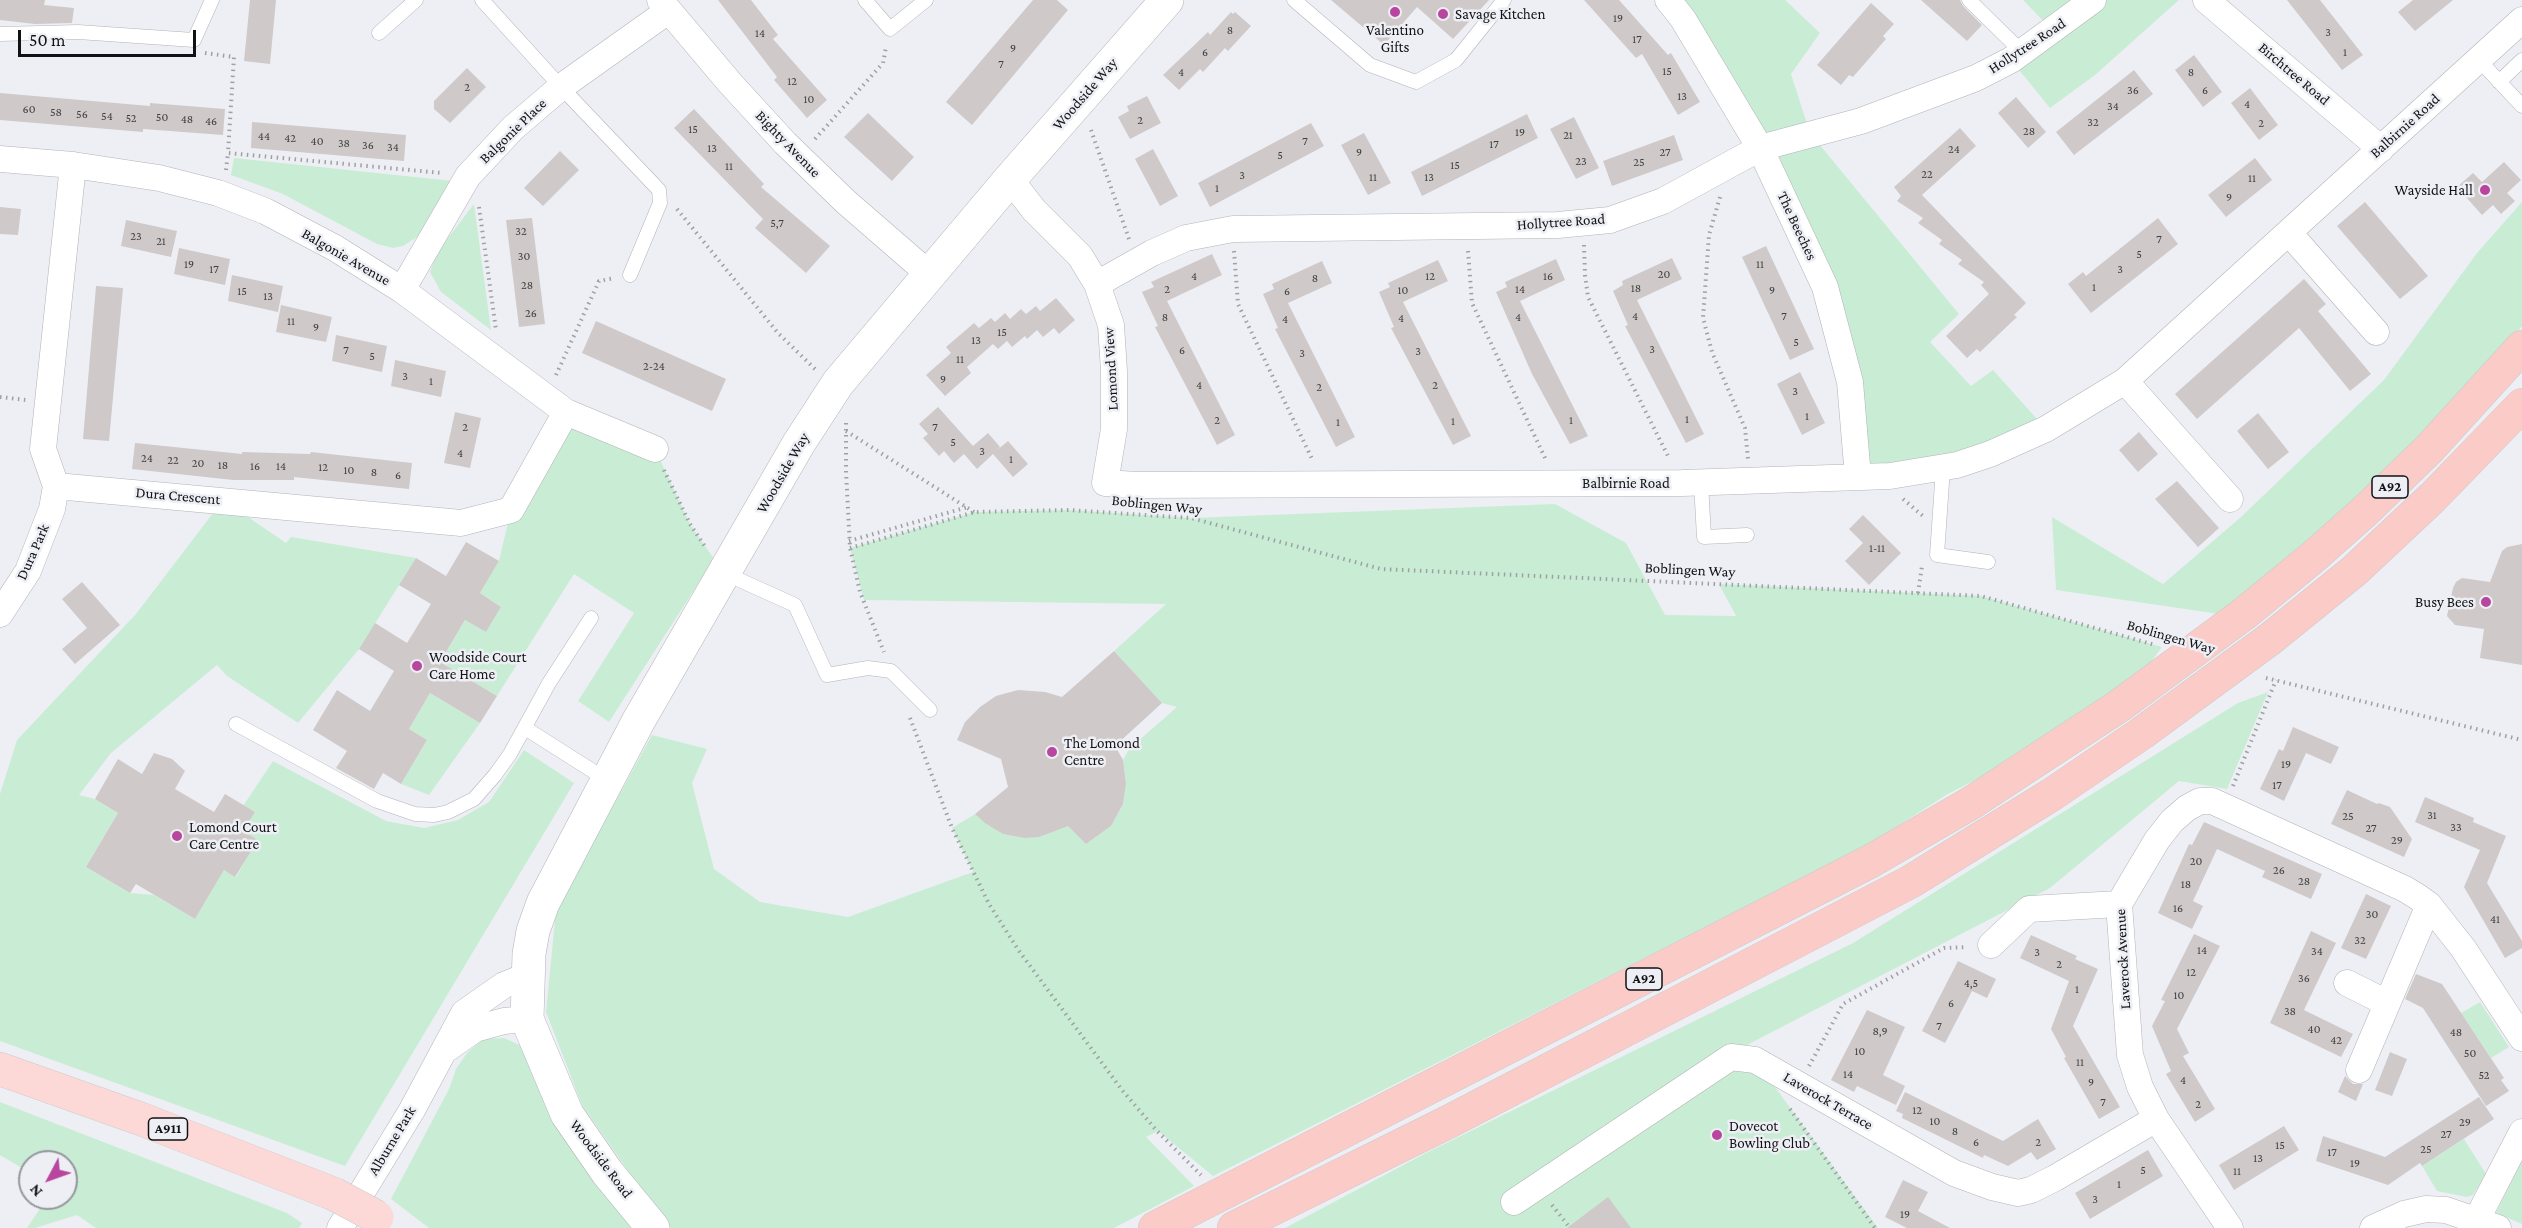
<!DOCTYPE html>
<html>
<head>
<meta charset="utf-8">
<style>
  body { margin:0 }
  #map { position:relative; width:2522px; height:1228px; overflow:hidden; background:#eeeff5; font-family:"Crimson Pro",serif }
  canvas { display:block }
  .north { position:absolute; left:18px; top:1150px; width:60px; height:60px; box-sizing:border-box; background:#eeeff5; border:2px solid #96979b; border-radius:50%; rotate:229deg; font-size:16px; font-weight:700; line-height:24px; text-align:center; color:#111214 }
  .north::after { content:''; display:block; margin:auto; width:21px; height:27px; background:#b8459e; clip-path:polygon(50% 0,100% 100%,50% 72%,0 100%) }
  .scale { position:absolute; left:18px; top:30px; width:178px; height:27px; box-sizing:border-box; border:3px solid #111214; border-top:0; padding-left:8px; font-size:18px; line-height:21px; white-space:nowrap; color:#111214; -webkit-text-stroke:4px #eeeff5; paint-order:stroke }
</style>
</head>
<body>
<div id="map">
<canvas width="2522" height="1228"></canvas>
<div class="north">N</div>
<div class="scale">50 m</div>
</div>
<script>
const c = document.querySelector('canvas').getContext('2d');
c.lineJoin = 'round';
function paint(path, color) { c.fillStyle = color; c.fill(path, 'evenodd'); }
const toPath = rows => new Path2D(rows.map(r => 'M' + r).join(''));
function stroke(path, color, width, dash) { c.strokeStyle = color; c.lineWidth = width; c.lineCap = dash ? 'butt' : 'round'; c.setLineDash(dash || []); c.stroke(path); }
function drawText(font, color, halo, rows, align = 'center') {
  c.font = font + ' "Crimson Pro",serif'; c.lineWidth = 5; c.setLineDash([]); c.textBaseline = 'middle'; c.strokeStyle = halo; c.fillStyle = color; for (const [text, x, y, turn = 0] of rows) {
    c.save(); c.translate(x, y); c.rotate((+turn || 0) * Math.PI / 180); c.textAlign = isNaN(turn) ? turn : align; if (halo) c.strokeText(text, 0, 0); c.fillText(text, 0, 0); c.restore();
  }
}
paint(toPath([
  [1668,0,1785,0,1820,33,1791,74,1810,133,1959,314,1930,342,1971,386,1993,370,2046,429,1990,454,1858,477,1825,287],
  [2023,0,2179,0,2095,75,2050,108,2011,60,2053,31],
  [234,158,453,181,453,185,417,237,403,246,393,248,377,244,283,194,231,175],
  [2522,202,2522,326,2482,377,2328,534,2226,615,2056,590,2052,517,2163,584,2241,517,2384,380,2477,253],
  [474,204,491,330,441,292,430,272,438,251],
  [566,412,655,449,690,524,714,559,609,722,578,701,634,613,574,574,497,696,440,662,465,620,486,632,501,607,480,593,499,561,511,510],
  [223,500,286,543,291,537,416,558,359,649,298,723,227,676,217,665,111,753,79,795,95,799,118,813,86,867,130,893,154,895,195,919,224,870,236,877,257,840,243,831,255,812,243,806,273,761,386,821,424,828,458,820,489,802,524,750,574,783,345,1166,0,1041,0,794,17,740,136,614],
  [1555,504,1626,543,1665,615,1736,616,1719,584,1981,596,2162,647,2119,706,1946,795,1868,845,1213,1176,1158,1131,1146,1137,1194,1186,1114,1228,668,1228,582,1105,546,1012,556,910,652,735,707,749,692,783,714,869,760,902,848,917,973,872,952,828,975,814,1003,834,1024,838,1066,823,1086,844,1111,826,1123,804,1126,784,1123,760,1129,749,1177,707,1162,703,1114,651,1166,604,864,600,850,548,975,512,1069,510,1191,518],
  [2268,692,2227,789,2179,781,2050,888,1745,1046,1878,1228,1285,1228,1426,1153,1853,943,2238,703],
  [430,693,480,723,429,795,401,784,427,740,409,729],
  [2480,1002,2509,1047,2491,1058,2461,1013],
  [504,1038,522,1046,635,1228,429,1228,391,1199,449,1089,456,1069,467,1053,483,1039],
  [0,1102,287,1213,302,1223,299,1228,96,1228,77,1215,35,1228,27,1228,47,1198,66,1198,66,1162,30,1162,30,1173,0,1155],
  [2464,1139,2486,1174,2473,1195,2467,1197,2437,1191,2422,1166],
  [2522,1161,2522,1224,2496,1213]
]), '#c8edd4');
paint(toPath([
  [0,0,45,0,44,5,74,8,72,23,35,24,0,20],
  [250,0,276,0,270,64,244,61],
  [718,0,751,0,778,35,773,39,827,100,807,118,774,80,777,77],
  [1033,0,1057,0,1068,10,972,125,946,102],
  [1331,0,1489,0,1453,39,1417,7,1384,45],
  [1584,0,1619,0,1668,55,1671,53,1700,102,1678,115,1642,54,1636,58],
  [1921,0,1960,0,1963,6,1982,25,1967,41],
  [2287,0,2320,0,2363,55,2342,70],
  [2413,0,2453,0,2415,31,2398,12],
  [1871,3,1894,24,1883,36,1886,39,1853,77,1849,75,1841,85,1817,65],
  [1231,12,1233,14,1235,12,1251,26,1228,51,1225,48,1203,72,1200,69,1179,90,1163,75,1208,32,1210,35],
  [2194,55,2222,92,2203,107,2175,70],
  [467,68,486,87,450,123,434,109,434,101],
  [2134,70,2153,94,2074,155,2056,132],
  [2250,88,2278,125,2259,140,2231,103],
  [0,93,150,106,150,103,225,109,223,135,143,129,143,132,0,120],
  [1147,96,1161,123,1130,139,1118,117,1129,111,1127,106],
  [2016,97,2046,132,2028,148,1998,113],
  [694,109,764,184,761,187,830,246,806,273,755,228,763,219,674,128],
  [868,113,914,157,892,181,844,137],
  [1527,114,1538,138,1422,196,1411,172],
  [1574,117,1599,168,1576,179,1550,129],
  [252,122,406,135,404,161,251,148],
  [1311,123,1324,146,1210,207,1198,183],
  [1960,128,1976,146,1922,195,2026,303,2014,315,2017,317,1980,352,1977,349,1967,358,1946,336,1989,294,1981,285,1984,282,1958,264,1962,260,1939,244,1942,240,1918,223,1923,218,1897,201,1901,196,1894,187],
  [1364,133,1391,183,1368,195,1341,145],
  [1674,135,1683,160,1612,186,1603,161],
  [1153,149,1178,196,1160,206,1135,159],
  [560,151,579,170,543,206,524,188],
  [2255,158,2272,180,2226,217,2208,195],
  [2504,162,2521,180,2507,193,2515,201,2501,214,2493,205,2482,215,2457,187,2473,173,2482,182],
  [2365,202,2428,276,2400,299,2337,226],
  [0,207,21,209,18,235,0,234],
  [532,218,545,324,519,327,506,220],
  [2158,218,2178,244,2091,313,2068,284,2083,272,2086,276],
  [126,220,177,231,171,257,121,246],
  [1766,246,1814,349,1790,360,1742,257],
  [179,248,230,259,225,285,174,274],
  [1212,254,1222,275,1167,301,1235,435,1217,445,1155,327,1158,326,1142,292,1154,287,1151,282],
  [1672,258,1682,279,1637,300,1704,434,1686,443,1625,326,1628,325,1613,291,1623,285,1622,281],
  [1556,259,1565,280,1520,301,1588,436,1570,444,1532,374,1496,292,1507,287,1505,282],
  [1438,260,1448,281,1403,302,1471,436,1453,445,1391,328,1394,327,1379,292,1390,287,1388,283],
  [1322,261,1332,283,1288,303,1355,437,1336,447,1275,329,1278,328,1263,294,1274,289,1272,284],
  [232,275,283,286,278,312,228,301],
  [2304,279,2326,304,2318,311,2371,374,2350,391,2299,328,2197,419,2175,394],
  [96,286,123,288,109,441,83,439],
  [1056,298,1075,320,1059,334,1054,328,1043,337,1037,330,1027,339,1025,336,1012,347,1007,341,998,349,993,344,967,367,971,373,945,396,926,375,951,353,946,347,974,323,979,328,991,318,995,322,1005,313,1010,319,1021,309,1026,314,1036,306,1040,311],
  [281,305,332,317,326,342,276,332],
  [596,321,726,379,712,411,582,353],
  [336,335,387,346,382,372,332,361],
  [395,360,446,371,441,397,391,386],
  [1800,372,1825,423,1802,435,1777,384],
  [938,407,973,446,988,433,1000,447,996,451,1008,441,1028,464,1013,477,993,454,977,469,964,454,954,463,944,451,939,456,923,438,928,434,919,424],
  [455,412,481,418,470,468,444,463],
  [2258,413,2289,452,2268,469,2237,431],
  [2139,432,2158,454,2138,472,2119,450],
  [135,443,242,454,242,452,310,454,311,452,412,463,409,489,294,477,294,480,233,480,132,469],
  [2177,481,2219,528,2198,547,2155,499],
  [1863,515,1901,553,1869,585,1845,561,1863,543,1849,529],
  [466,542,499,561,480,593,501,607,486,632,465,620,440,662,497,696,480,723,430,693,409,729,427,740,401,784,383,773,374,789,336,768,347,751,313,730,337,690,370,711,394,671,359,649,375,623,407,643,431,604,399,585,416,558,446,576],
  [2522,544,2522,665,2480,658,2484,629,2455,625,2447,616,2453,588,2456,582,2462,578,2490,582,2502,551,2507,547],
  [82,582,120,625,75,664,62,649,87,628,62,599],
  [1114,651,1162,703,1115,746,1123,760,1126,784,1123,804,1111,826,1086,844,1068,826,1039,837,1024,838,1003,834,985,823,975,814,1008,787,1001,759,957,740,965,722,980,707,996,696,1018,690,1045,692,1062,697],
  [2293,727,2339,747,2331,764,2306,753,2284,801,2260,789,2279,749,2283,751],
  [154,753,172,759,185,771,175,789,214,812,225,794,255,812,243,831,258,840,235,877,224,870,195,919,136,884,130,893,86,867,118,813,95,799,118,759,142,774],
  [2347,790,2377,804,2379,803,2390,807,2412,839,2404,857,2331,824],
  [2425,797,2474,818,2473,822,2506,836,2487,883,2522,941,2522,948,2505,958,2464,887,2480,850,2415,822],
  [2204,822,2322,874,2311,899,2262,877,2265,871,2217,849,2193,901,2203,906,2192,929,2158,913,2189,844,2192,845],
  [2366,894,2391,906,2366,959,2341,948],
  [2311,931,2336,943,2304,1010,2353,1034,2341,1057,2270,1023],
  [2194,934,2220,946,2177,1029,2189,1053,2183,1056,2215,1109,2195,1122,2166,1074,2171,1071,2152,1026,2165,1001,2161,1000],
  [2031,935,2077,956,2075,959,2098,969,2073,1026,2120,1107,2099,1119,2064,1058,2066,1057,2051,1029,2069,981,2020,958],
  [1958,961,1996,979,1987,998,1972,991,1945,1043,1922,1031],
  [2416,974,2442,984,2504,1078,2501,1080,2509,1091,2486,1106,2423,1008,2405,999],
  [1867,1010,1905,1027,1883,1075,1905,1086,1896,1105,1857,1086,1854,1092,1831,1080],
  [2390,1052,2407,1059,2392,1096,2375,1090],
  [2345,1076,2353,1084,2363,1084,2356,1101,2338,1092],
  [1905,1092,2003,1141,2038,1119,2056,1149,2037,1160,2031,1152,2008,1166,1984,1155,1983,1158,1902,1118,1903,1114,1896,1111],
  [2479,1097,2494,1119,2422,1166,2420,1163,2388,1185,2316,1161,2323,1136,2385,1157],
  [2284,1126,2299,1150,2234,1190,2219,1165],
  [2148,1150,2163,1176,2090,1219,2075,1193],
  [1903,1180,1928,1192,1918,1211,1950,1228,1907,1228,1885,1217],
  [1608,1197,1631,1228,1567,1228]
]), '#cfc9c9');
const service = toPath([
  [482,0,561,87,659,190,660,203,630,275],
  [865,0,890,29,926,0],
  [1294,0,1370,65,1416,82,1456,60,1504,0],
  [1969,0,2022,52],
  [379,33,416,0],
  [0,34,78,32,194,40,212,0],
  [2479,60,2522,106],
  [2499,82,2522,60],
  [1943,468,1937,555,1988,562],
  [1701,483,1704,537,1747,535],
  [724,573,795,605,827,675,868,668,891,671,930,710],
  [236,724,377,801,415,814,434,815,448,812,474,799,495,775,510,754,549,683,591,618],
  [525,728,607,780]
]);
const minor = toPath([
  [660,0,730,83,785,143,846,202,929,274],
  [1668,0,1683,19,1760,148,1825,287,1850,382,1858,477],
  [2206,0,2381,149],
  [0,159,73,165,159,178,218,193,265,211,335,248,402,290,566,412,655,449],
  [73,165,43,449,56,486,461,523,511,510,566,412],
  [1010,179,1034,210,1080,256,1097,284,1111,325,1114,371,1114,429,1105,483,1136,485,1682,483,1890,476,1957,465,1990,454,2046,429,2125,381,2522,20],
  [2289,233,2376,332],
  [1097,284,1152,253,1186,238,1233,229,1558,225,1610,220,1663,201,1760,148,1861,121,1976,78,2011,60,2093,0],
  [402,290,468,176,513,128,561,87,668,11],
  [2125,381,2230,499],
  [0,614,28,571,52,509,56,486],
  [1991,945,2029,909,2119,904],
  [2347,983,2387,1003],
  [448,1048,475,1029,504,1021,527,1019],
  [2359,1070,2429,905],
  [1514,1202,1731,1057,1755,1060,1954,1173,1992,1187,2018,1193,2031,1190,2055,1178,2156,1119],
  [2477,1219,2522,1132],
  [340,1228,412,1110,464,1013,504,985,529,975],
  [2230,1228,2156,1119,2140,1087,2130,1055,2119,904,2157,840,2172,821,2187,808,2200,801,2212,801,2405,889,2418,897,2429,905,2463,948,2522,1038],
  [2373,1228,2404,1214,2426,1209,2446,1210,2498,1228]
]);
const tertiary = toPath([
  [653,1228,607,1172,567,1114,527,1019,529,954,533,931,543,903,639,720,799,443,838,383,1010,179,1167,0]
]);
const primary = toPath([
  [0,1069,141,1119,334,1194]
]);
const trunk = toPath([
  [2245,613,2312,558,2364,512,2429,449,2522,347],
  [2270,639,2354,571,2433,497,2522,405],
  [1155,1228,1871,861,1971,803,2119,706],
  [1234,1228,1450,1121,1910,882,2051,795,2142,733]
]);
stroke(service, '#b2b3b8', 15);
stroke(minor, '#b2b3b8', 27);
stroke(tertiary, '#b2b3b8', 34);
stroke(primary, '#cbcbcb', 34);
stroke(trunk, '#cbcbcb', 34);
stroke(toPath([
  [205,53,234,57,228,153],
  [1091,130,1129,239],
  [815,139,883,63,886,47],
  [226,170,228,153,442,173],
  [1720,197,1709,235,1703,318,1712,352,1745,428,1748,459],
  [479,207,496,330],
  [677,209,778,333,815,369],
  [1584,245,1585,275,1588,297,1669,458],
  [1234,251,1238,304,1313,461],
  [1468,251,1472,303,1546,460],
  [556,375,599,281,615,278],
  [0,397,26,400],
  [846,423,846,471,850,548,860,592,884,652],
  [846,431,974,512],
  [664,470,690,524,706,548],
  [1903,499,1923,516],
  [849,541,968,507],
  [850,548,975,512,1069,510,1191,518,1381,569,1981,596,2155,645],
  [1918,593,1922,566],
  [2266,678,2522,740],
  [910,718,952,828,989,904,1019,951,1122,1090,1157,1131,1201,1175],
  [2233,786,2276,680],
  [1809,1066,1843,1004,1944,948,1967,947],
  [1790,1109,1875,1228],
  [1552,1205,1570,1228]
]), '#9fa0a4', 4, [1.5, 4.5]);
stroke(service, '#fff', 14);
stroke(minor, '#fff', 26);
stroke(tertiary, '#fff', 33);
stroke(primary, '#fcd8d6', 33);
stroke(trunk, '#fbcbc8', 33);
const primaryBridge = toPath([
  [334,1194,377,1217]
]);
const trunkBridge = toPath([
  [2119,706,2245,613],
  [2142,733,2270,639]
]);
stroke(primaryBridge, '#cbcbcb', 34, []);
stroke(trunkBridge, '#cbcbcb', 34, []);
stroke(primaryBridge, '#fcd8d6', 33);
stroke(trunkBridge, '#fbcbc8', 33);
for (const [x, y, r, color] of [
  [1395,12,6,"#b8459e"],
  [1443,14,6,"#b8459e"],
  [2485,190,6,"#b8459e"],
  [2486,602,6,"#b8459e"],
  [417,666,6,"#b8459e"],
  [1052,752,6,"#b8459e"],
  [177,836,6,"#b8459e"],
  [1717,1135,6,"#b8459e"]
]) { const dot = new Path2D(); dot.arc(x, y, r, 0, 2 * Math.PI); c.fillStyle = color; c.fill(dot); stroke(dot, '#eeeff5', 2); }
drawText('12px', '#404041', null, [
  ["19",1618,18],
  ["8",1230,30],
  ["3",2328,32],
  ["14",760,33],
  ["17",1637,39],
  ["9",1013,48],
  ["6",1205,52],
  ["1",2345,52],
  ["7",1001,64],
  ["15",1667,71],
  ["4",1181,72],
  ["8",2191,72],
  ["12",792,81],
  ["2",467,87],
  ["36",2133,90],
  ["6",2205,90],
  ["13",1682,96],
  ["10",809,99],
  ["4",2247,104],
  ["34",2113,106],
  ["60",29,109],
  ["58",56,112],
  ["56",82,114],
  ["54",107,116],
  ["50",162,117],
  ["52",131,118],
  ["48",187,119],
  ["2",1140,120],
  ["46",211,121],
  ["32",2093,122],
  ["2",2261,123],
  ["15",693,129],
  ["28",2029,131],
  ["19",1520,132],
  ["21",1568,135],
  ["44",264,136],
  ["42",290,138],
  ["40",317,141],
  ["7",1305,141],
  ["38",344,143],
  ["17",1494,144],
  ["36",368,145],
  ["34",393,147],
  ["13",712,148],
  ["24",1954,149],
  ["9",1359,152],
  ["27",1665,152],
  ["5",1280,155],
  ["23",1581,161],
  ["25",1639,162],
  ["15",1455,165],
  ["11",729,166],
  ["22",1927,174],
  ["3",1242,175],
  ["11",1373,177],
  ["13",1429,177],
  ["11",2252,178],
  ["1",1217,188],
  ["9",2229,197],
  ["5,7",777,223],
  ["32",521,231],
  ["23",136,236],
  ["7",2159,239],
  ["21",161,241],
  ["5",2139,254],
  ["30",524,256],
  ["19",189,264],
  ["11",1760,264],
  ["17",214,269],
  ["3",2120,269],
  ["20",1664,274],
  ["4",1194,276],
  ["12",1430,276],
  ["16",1548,276],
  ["8",1315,278],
  ["28",527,285],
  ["1",2094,287],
  ["18",1636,288],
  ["2",1167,289],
  ["14",1520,289],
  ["10",1403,290],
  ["9",1772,290],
  ["15",242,291],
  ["6",1287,291],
  ["13",268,296],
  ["26",531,313],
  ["4",1635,316],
  ["7",1784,316],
  ["8",1165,317],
  ["4",1518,317],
  ["4",1401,318],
  ["4",1285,319],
  ["11",291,321],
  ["9",316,327],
  ["15",1002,332],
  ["13",976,340],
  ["5",1796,342],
  ["3",1652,349],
  ["7",346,350],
  ["6",1182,350],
  ["3",1418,351],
  ["3",1302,353],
  ["5",372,356],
  ["11",960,359],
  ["2-24",654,366],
  ["3",405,376],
  ["9",943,379],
  ["1",431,381],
  ["4",1199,385],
  ["2",1435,385],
  ["2",1319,387],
  ["3",1795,391],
  ["1",1807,416],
  ["1",1687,419],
  ["2",1217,420],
  ["1",1571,420],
  ["1",1453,421],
  ["1",1338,422],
  ["2",465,427],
  ["7",935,427],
  ["5",953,442],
  ["3",982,451],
  ["4",460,453],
  ["24",147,458],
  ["1",1011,459],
  ["22",173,460],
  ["20",198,463],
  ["18",223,465],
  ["16",255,466],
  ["14",281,466],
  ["12",323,467],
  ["10",349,470],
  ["8",374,472],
  ["6",398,475],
  ["1-11",1877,548],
  ["19",2286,764],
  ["17",2277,785],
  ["31",2432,815],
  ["25",2348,816],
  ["33",2456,827],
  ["27",2371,828],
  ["29",2397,840],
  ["20",2196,861],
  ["26",2279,870],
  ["28",2304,881],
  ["18",2186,884],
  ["16",2178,908],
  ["30",2372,914],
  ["41",2495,919],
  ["32",2360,940],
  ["14",2202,950],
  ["34",2317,951],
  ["3",2037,952],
  ["2",2059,964],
  ["12",2191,972],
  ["36",2304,978],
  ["4,5",1971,983],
  ["1",2077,989],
  ["10",2179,995],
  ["6",1951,1003],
  ["38",2290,1011],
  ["7",1939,1026],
  ["40",2314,1029],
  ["8,9",1880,1031],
  ["48",2456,1032],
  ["42",2336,1040],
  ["10",1860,1051],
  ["50",2470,1053],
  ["11",2080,1062],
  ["14",1848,1074],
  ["52",2484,1075],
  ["4",2183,1080],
  ["9",2091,1082],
  ["7",2103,1102],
  ["2",2198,1104],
  ["12",1917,1110],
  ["10",1935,1121],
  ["29",2465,1122],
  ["8",1955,1131],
  ["27",2446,1134],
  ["6",1976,1142],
  ["2",2038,1142],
  ["15",2280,1145],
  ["25",2426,1149],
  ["17",2332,1152],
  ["13",2258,1158],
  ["19",2355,1163],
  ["5",2143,1170],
  ["11",2237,1171],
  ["1",2119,1184],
  ["3",2095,1199],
  ["19",1905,1214]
]);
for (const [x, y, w] of [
  [2390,487,36],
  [1644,979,36],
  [168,1129,39]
]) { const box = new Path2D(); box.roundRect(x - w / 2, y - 11, w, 22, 4.5); c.fillStyle = '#eeeff5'; c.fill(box); stroke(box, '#111214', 1.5); }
drawText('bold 14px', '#111214', null, [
  ["A92",2390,487],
  ["A92",1644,979],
  ["A911",168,1129]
]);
drawText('15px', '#111214', '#eeeff5', [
  ["Savage Kitchen",1455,14],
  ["Valentino",1395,30,"center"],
  ["Gifts",1395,47,"center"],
  ["Wayside Hall",2473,190,"right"],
  ["Busy Bees",2474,602,"right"],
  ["Woodside Court",429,657],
  ["Care Home",429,674],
  ["The Lomond",1064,743],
  ["Centre",1064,760],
  ["Lomond Court",189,827],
  ["Care Centre",189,844],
  ["Dovecot",1729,1126],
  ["Bowling Club",1729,1143]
], 'left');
drawText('15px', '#111214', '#eeeff5', [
  ["Hollytree Road",2027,46,-33],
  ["Birchtree Road",2294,74,40],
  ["Woodside Way",1085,94,-49],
  ["Balbirnie Road",2405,126,-42],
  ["Balgonie Place",513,131,-44],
  ["Bighty Avenue",788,144,46],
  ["Hollytree Road",1561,222,-4],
  ["The Beeches",1797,226,65],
  ["Balgonie Avenue",346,257,30],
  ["Lomond View",1111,369,-93],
  ["Woodside Way",783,473,-60],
  ["Balbirnie Road",1626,483],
  ["Dura Crescent",178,496,5],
  ["Boblingen Way",1157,505,6],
  ["Dura Park",33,552,-66],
  ["Boblingen Way",1690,570,3],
  ["Boblingen Way",2171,637,16],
  ["Laverock Avenue",2123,959,-93],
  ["Laverock Terrace",1828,1101,30],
  ["Alburne Park",392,1141,-59],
  ["Woodside Road",601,1159,53]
]);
</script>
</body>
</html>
